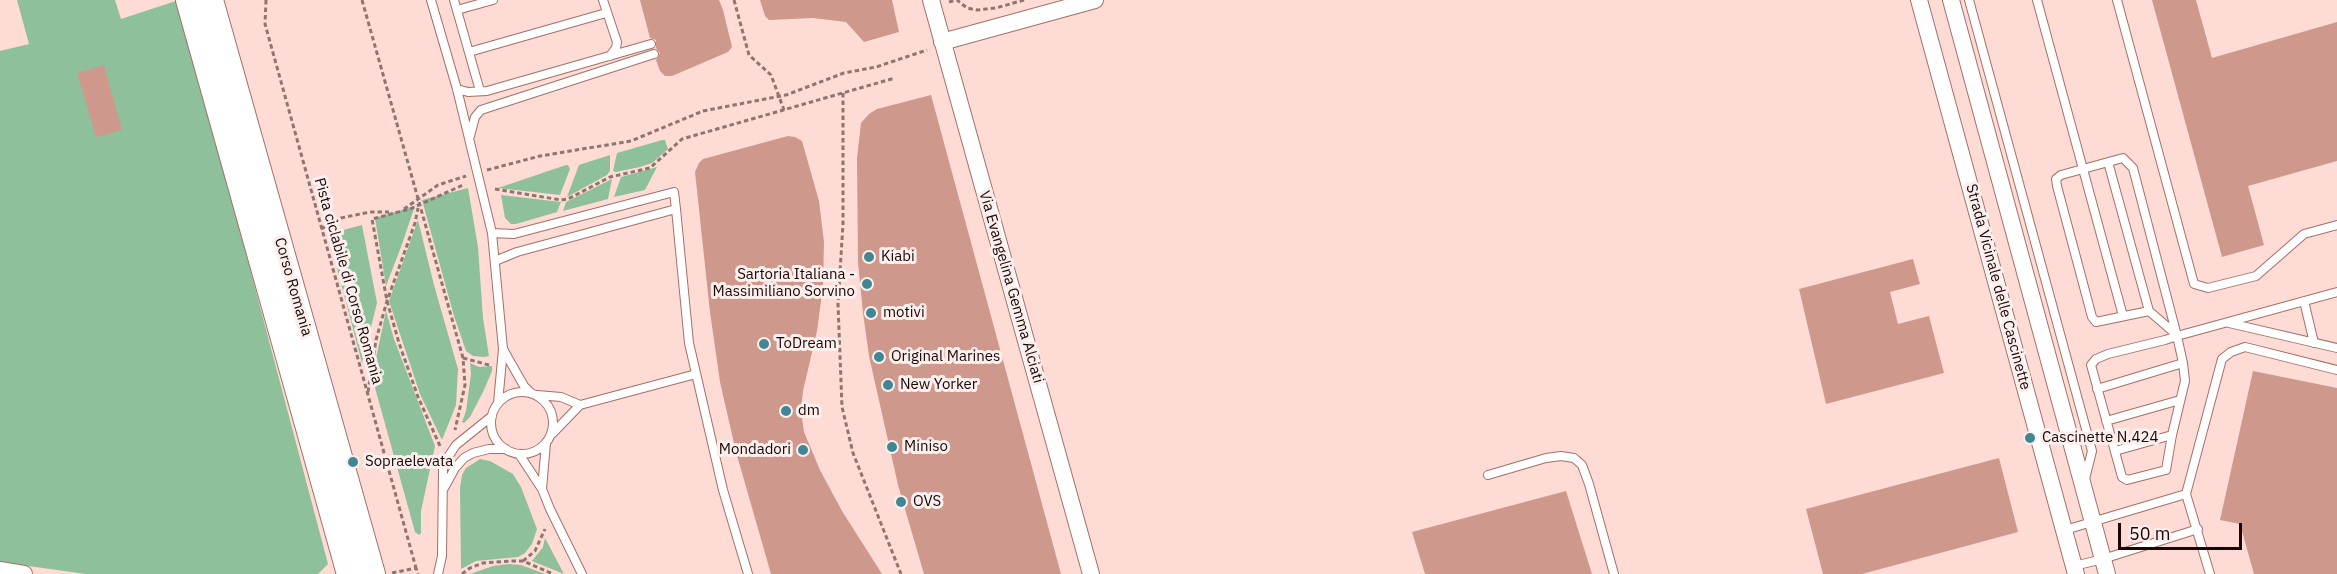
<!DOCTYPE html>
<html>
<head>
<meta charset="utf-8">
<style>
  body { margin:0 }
  #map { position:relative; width:2337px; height:574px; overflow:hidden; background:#fedcd5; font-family:"IBM Plex Sans",sans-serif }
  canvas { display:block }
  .scale { position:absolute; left:2118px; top:523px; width:124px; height:27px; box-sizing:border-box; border:3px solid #190705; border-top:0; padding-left:8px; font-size:18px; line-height:21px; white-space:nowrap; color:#190705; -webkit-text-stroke:4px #fbefed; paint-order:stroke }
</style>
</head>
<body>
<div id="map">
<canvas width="2337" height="574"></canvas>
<div class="scale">50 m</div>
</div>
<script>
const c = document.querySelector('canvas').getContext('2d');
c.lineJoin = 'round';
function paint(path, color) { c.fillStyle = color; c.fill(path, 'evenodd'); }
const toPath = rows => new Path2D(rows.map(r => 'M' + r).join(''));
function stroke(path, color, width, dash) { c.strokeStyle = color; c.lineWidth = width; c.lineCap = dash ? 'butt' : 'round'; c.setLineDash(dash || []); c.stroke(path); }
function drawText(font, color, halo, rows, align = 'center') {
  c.font = font + ' "IBM Plex Sans",sans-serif'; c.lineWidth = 6; c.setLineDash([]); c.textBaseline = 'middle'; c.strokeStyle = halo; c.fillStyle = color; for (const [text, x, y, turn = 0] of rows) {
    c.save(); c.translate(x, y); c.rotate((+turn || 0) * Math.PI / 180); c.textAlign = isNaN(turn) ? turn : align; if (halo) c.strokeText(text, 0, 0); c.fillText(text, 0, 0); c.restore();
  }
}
paint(toPath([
  [17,0,115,0,121,19,179,0,328,564,318,574,86,574,0,562,0,51,29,44],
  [662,140,665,140,668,149,652,163,640,167,616,172,613,171,617,153],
  [610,155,610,171,607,175,567,197,579,165],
  [566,165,568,165,570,169,560,195,498,188],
  [657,167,645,190,614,197,621,177],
  [612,179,608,199,563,211,566,202],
  [468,188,478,247,483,318,489,356,484,357,473,356,466,351,454,316,422,200],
  [501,195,561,202,557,212,516,224,511,224,505,218],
  [415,206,401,247,386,286,375,218],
  [418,220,434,285,458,369,456,405,442,440,420,394,389,301],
  [362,225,377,303,362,363,328,234],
  [386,311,394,339,435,446,421,511,421,533,419,535,415,532,372,377],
  [470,363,479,367,492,366,492,371,483,392,470,417,464,423,462,422,466,411,471,374],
  [480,459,490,461,513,474,521,487,537,529,532,544,525,553,518,557,476,561,461,569,460,488,462,475,466,468],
  [545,538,564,574,532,561,543,547],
  [508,564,521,565,545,574,470,574,493,566]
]), '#8ec09b');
paint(toPath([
  [640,0,719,0,723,10,732,47,728,52,672,76,665,76,660,71,656,60,660,53,656,48,656,40,650,38],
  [760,0,892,0,899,32,864,42,846,22,813,18,769,20,765,16],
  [2152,0,2196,0,2212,58,2337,22,2337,161,2248,186,2264,245,2222,257],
  [104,65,122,130,96,137,77,73],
  [931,95,1061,574,924,574,898,485,869,356,863,313,858,262,857,158,861,123,869,114,877,109],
  [788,136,795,137,802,141,819,201,824,242,823,286,817,331,803,391,801,411,804,432,820,470,842,511,882,574,771,574,736,452,720,382,710,312,695,172,699,163,703,159],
  [1913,259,1920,284,1890,292,1898,324,1929,316,1944,373,1826,404,1799,289],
  [2253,371,2337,388,2337,574,2254,574,2240,524,2220,520],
  [1999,458,2018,532,1862,574,1823,574,1806,509],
  [1566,491,1592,574,1425,574,1412,532]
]), '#ce988d');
const service = toPath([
  [431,0,457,89,492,233,503,349,498,403],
  [454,0,480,91],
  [603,0,617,42,616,48,610,56],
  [1969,0,2092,451,2085,479],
  [2037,0,2123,316],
  [2117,0,2194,284,2208,288,2256,276,2304,234,2337,225],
  [457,10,493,0],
  [469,52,606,13],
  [457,89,468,92,487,91,651,44],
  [470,136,475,117,481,110,654,54],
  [2108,162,2149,311,2177,335],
  [492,233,514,234,674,192,676,209],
  [495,261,517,252,676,209,689,343,723,490,748,574],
  [2304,301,2314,343],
  [2149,311,2096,322,2092,317,2057,186,2056,179,2061,175,2123,158,2133,168,2177,336,2183,363,2185,381,2172,435,2166,470,2127,480,2122,477,2091,365,2096,359,2108,354,2165,340,2177,336,2337,292],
  [2229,323,2337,348],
  [503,349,524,386,531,393],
  [2097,389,2183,363],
  '491 423a31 31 0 1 1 62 0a31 31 0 1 1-62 0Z',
  [537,395,561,397,580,405],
  [2106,421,2180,400],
  [553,433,580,405,696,374],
  [2115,451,2172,435],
  [519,454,542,489,550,509,582,574],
  [1488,475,1546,458,1561,456,1574,458,1582,465,1589,484,1614,574],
  [444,488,455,468,464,458,473,453,489,449,506,449],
  [542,489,546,443],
  [2065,530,2186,494],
  [2074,566,2103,559,2198,529],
  [438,574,442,556,443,469,446,460,456,445,492,416],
  [2210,574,2186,494,2222,359,2231,352,2245,347,2337,370]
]);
const minor = toPath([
  [931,0,1091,574],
  [1919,0,2076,574],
  [1951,0,2107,574],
  [942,42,1095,0],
  [0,570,24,574]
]);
const secondary = toPath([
  [188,0,349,574],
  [211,0,373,574]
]);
stroke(service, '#a37066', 10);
stroke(minor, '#a37066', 18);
stroke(secondary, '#a37066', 26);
stroke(toPath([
  [266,0,265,24,416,568],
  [362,0,463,358,465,385,455,430],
  [734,0,749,55,771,75,784,110],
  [949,2,957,0,967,8,977,10,996,8,1024,0],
  [843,93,843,224,838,304,842,407,853,453,901,574],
  [487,170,540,156,631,141,703,111,786,95,844,73,876,67,927,50],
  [495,189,561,200,568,199,610,177,650,168,682,139,895,78],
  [404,209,438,185,466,176],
  [321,229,341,218,370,212,389,212],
  [463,358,489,365],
  [368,392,376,340,387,301,415,223,418,208],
  [440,446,418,397,399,343,387,301,372,219,410,209,463,185],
  [523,561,535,551,545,529],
  [392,573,416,568,418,574],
  [462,574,470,568,483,563,511,561,523,561,553,574]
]), '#8f7470', 3, [4.5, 3]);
stroke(service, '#fff', 8);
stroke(minor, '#fff', 16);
stroke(secondary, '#fff', 24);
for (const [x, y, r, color] of [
  [869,257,6,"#418693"],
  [867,284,6,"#418693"],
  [871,313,6,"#418693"],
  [764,344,6,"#418693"],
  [879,357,6,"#418693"],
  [888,385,6,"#418693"],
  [786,411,6,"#418693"],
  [2030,438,6,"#418693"],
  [892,447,6,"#418693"],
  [803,450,6,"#418693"],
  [353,462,6,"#418693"],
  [901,502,6,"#418693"]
]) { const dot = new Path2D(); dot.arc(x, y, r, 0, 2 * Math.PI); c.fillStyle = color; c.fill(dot); stroke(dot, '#fbefed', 2); }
drawText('15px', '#190705', '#fbefed', [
  ["Kiabi",881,257],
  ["Sartoria Italiana -",855,275,"right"],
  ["Massimiliano Sorvino",855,292,"right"],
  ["motivi",883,313],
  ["ToDream",776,344],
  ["Original Marines",891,357],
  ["New Yorker",900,385],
  ["dm",798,411],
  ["Cascinette N.424",2042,438],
  ["Miniso",904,447],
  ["Mondadori",791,450,"right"],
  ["Sopraelevata",365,462],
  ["OVS",913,502]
], 'left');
drawText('15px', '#190705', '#fbefed', [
  ["Pista ciclabile di Corso Romania",348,281,74],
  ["Corso Romania",293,287,74],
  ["Via Evangelina Gemma Alciati",1011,287,74],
  ["Strada Vicinale delle Cascinette",1998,287,75]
]);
</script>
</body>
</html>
